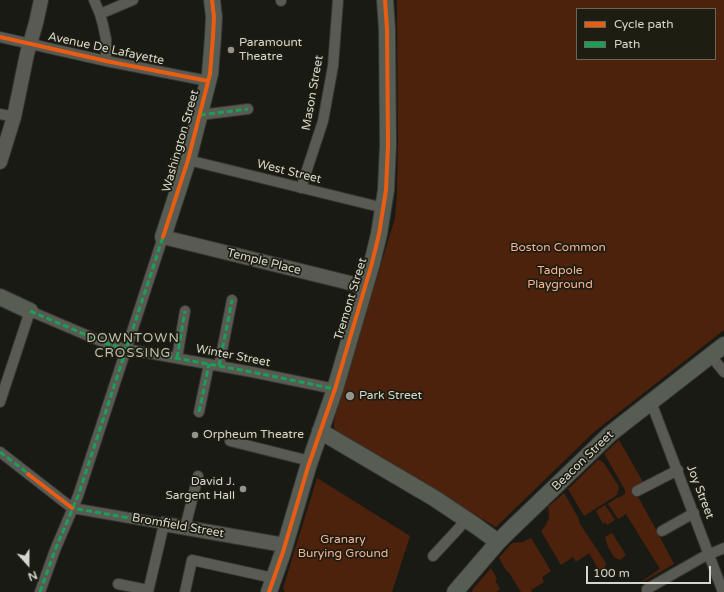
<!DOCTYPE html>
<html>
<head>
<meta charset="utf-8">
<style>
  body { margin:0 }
  #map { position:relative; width:724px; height:592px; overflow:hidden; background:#1a1a14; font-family:"Varela Round",sans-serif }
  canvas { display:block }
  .legend { position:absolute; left:576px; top:8px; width:140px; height:52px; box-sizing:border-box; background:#1d1d11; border:1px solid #67675d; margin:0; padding:5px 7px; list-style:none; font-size:12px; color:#d5d6ce }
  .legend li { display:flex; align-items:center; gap:8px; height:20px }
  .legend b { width:20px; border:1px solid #67675d }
  .north { position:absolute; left:8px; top:544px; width:40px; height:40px; -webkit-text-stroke:3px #1d1d11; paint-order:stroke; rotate:159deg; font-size:11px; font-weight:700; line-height:16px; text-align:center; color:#d5d6ce }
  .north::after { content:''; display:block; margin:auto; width:14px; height:18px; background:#d5d6ce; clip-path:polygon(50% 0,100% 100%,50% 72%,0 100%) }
  .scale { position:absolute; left:586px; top:566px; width:125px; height:18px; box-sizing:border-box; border:2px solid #d5d6ce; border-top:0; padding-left:5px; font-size:12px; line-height:14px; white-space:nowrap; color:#d5d6ce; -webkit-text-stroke:3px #1d1d11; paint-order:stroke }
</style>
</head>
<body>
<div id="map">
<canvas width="724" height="592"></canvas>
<ul class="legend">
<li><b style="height:5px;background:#e95d12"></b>Cycle path</li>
<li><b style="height:5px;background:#1a9f57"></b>Path</li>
</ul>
<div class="north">N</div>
<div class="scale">100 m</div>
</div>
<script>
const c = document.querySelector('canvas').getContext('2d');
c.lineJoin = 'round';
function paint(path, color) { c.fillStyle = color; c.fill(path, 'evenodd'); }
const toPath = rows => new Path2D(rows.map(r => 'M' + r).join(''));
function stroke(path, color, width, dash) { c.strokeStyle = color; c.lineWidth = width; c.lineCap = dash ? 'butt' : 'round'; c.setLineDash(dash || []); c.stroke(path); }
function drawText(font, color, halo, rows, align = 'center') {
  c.font = font + ' "Varela Round",sans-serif'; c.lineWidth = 3.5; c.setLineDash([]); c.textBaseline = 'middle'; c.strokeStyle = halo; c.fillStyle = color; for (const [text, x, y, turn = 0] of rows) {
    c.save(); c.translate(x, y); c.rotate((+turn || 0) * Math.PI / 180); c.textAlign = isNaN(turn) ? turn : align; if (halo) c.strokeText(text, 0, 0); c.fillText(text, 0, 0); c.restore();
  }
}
paint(toPath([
  [397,0,724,0,724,330,594,432,496,527,336,431,334,427,334,424,335,417,395,218,397,194,398,143],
  [577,9,715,9,715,59,577,59],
  [619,440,643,482,633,488,653,524,674,564,643,582,642,581,660,569,626,514,618,519,608,504,618,497,618,498,625,494,625,490,605,455,605,453],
  [598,460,601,461,604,463,619,487,617,495,584,516,568,489],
  [317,478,410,536,392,592,285,592,283,588],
  [564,493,579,519,580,524,606,563,604,570,600,572,589,553,576,562,573,557,561,565,541,531,546,525,549,518,549,513,548,507],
  [605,505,615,520,607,525,605,522,603,524,596,511],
  [612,533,626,555,620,560,614,557,608,547,605,537],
  [531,538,551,571,542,577,544,582,531,590,532,592,521,592,508,571,507,572,499,558,512,543,523,542],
  [491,568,497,579,495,580,500,589,496,592,472,592,473,589]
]), '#4d220c');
const street = toPath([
  [94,0,100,14,103,25,106,39,106,61],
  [281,0,281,1],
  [100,14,133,0],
  [0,37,106,61,208,81],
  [0,114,14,117],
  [200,115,248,109],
  [188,160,384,208],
  [301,188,323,121,333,66,338,0],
  [711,356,724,372],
  [177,358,185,311],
  [219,366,232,300],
  [0,402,30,311,105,343,126,349,252,372,335,389],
  [651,402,723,592],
  [199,412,209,364],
  [230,441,310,461],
  [0,452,72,508,164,524,148,592],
  [637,491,678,470],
  [185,528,198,476],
  [662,531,694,513],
  [433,556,459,528,466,519],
  [118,584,148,590],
  [40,592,55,550,78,496,163,237],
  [185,592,192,560,273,578],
  [647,592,647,589,703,557,724,548]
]);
const secondary = toPath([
  [0,162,14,117,27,54,36,23,41,0],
  [163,237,350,283,365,288],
  [164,524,284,545]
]);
const primary = toPath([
  [163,237,188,160,210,74,213,37,214,17,212,0],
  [0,297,30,311],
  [320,431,434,498,476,526,498,542],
  [269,592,283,552,308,467,335,389,372,263,379,234,386,190,388,145,387,29,385,0],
  [455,592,498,542,510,530,610,434,624,423,724,345]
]);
stroke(street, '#363632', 12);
stroke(secondary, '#363632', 16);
stroke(primary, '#363632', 18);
stroke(street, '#5a5a55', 10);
stroke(secondary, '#5a5a55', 14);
stroke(primary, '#585d54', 16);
stroke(toPath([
  [200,115,248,109],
  [30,311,105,343,126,349,252,372,335,389],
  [177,358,185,311],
  [219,366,232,300],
  [199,412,209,364],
  [0,452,30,475],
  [70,505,72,508,164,524],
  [40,592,55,550,78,496,163,237]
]), '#1a9f57', 3, [6, 3]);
stroke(toPath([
  [0,37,106,61,208,81],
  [163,237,188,160,210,74,213,37,214,17,212,0],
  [28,474,72,508],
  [269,592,283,552,308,467,335,389,372,263,379,234,386,190,388,145,387,29,385,0]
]), '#e95d12', 4);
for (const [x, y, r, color] of [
  [231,50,4,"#94948d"],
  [350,396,5,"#94948d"],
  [195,435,4,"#94948d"],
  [243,489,4,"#94948d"]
]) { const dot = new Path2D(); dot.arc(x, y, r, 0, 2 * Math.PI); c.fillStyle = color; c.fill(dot); stroke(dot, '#1d1d11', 1.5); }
drawText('12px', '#d5d6ce', '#1d1d11', [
  ["Paramount",239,43],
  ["Theatre",239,57],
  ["Park Street",359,396],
  ["Orpheum Theatre",203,435],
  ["David J.",235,482,"right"],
  ["Sargent Hall",235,496,"right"]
], 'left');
drawText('12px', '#d5d6ce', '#1d1d11', [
  ["Avenue De Lafayette",106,49,12],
  ["Mason Street",313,93,-80],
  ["Washington Street",181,141,-74],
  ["West Street",289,172,14],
  ["Temple Place",264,262,14],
  ["Tremont Street",351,299,-73],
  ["Winter Street",233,356,11],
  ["Beacon Street",583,461,-44],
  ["Joy Street",700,492,69],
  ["Bromfield Street",178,526,10]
]);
drawText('12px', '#f5b196', '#1d1d11', [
  ["Boston Common",558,248],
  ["Tadpole",560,271],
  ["Playground",560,285],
  ["Granary",343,540],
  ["Burying Ground",343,554]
]);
c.letterSpacing = '1px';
drawText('13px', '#bfc0af', '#1d1d11', [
  ["DOWNTOWN",133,339],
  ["CROSSING",133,354]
]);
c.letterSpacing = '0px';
</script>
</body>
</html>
